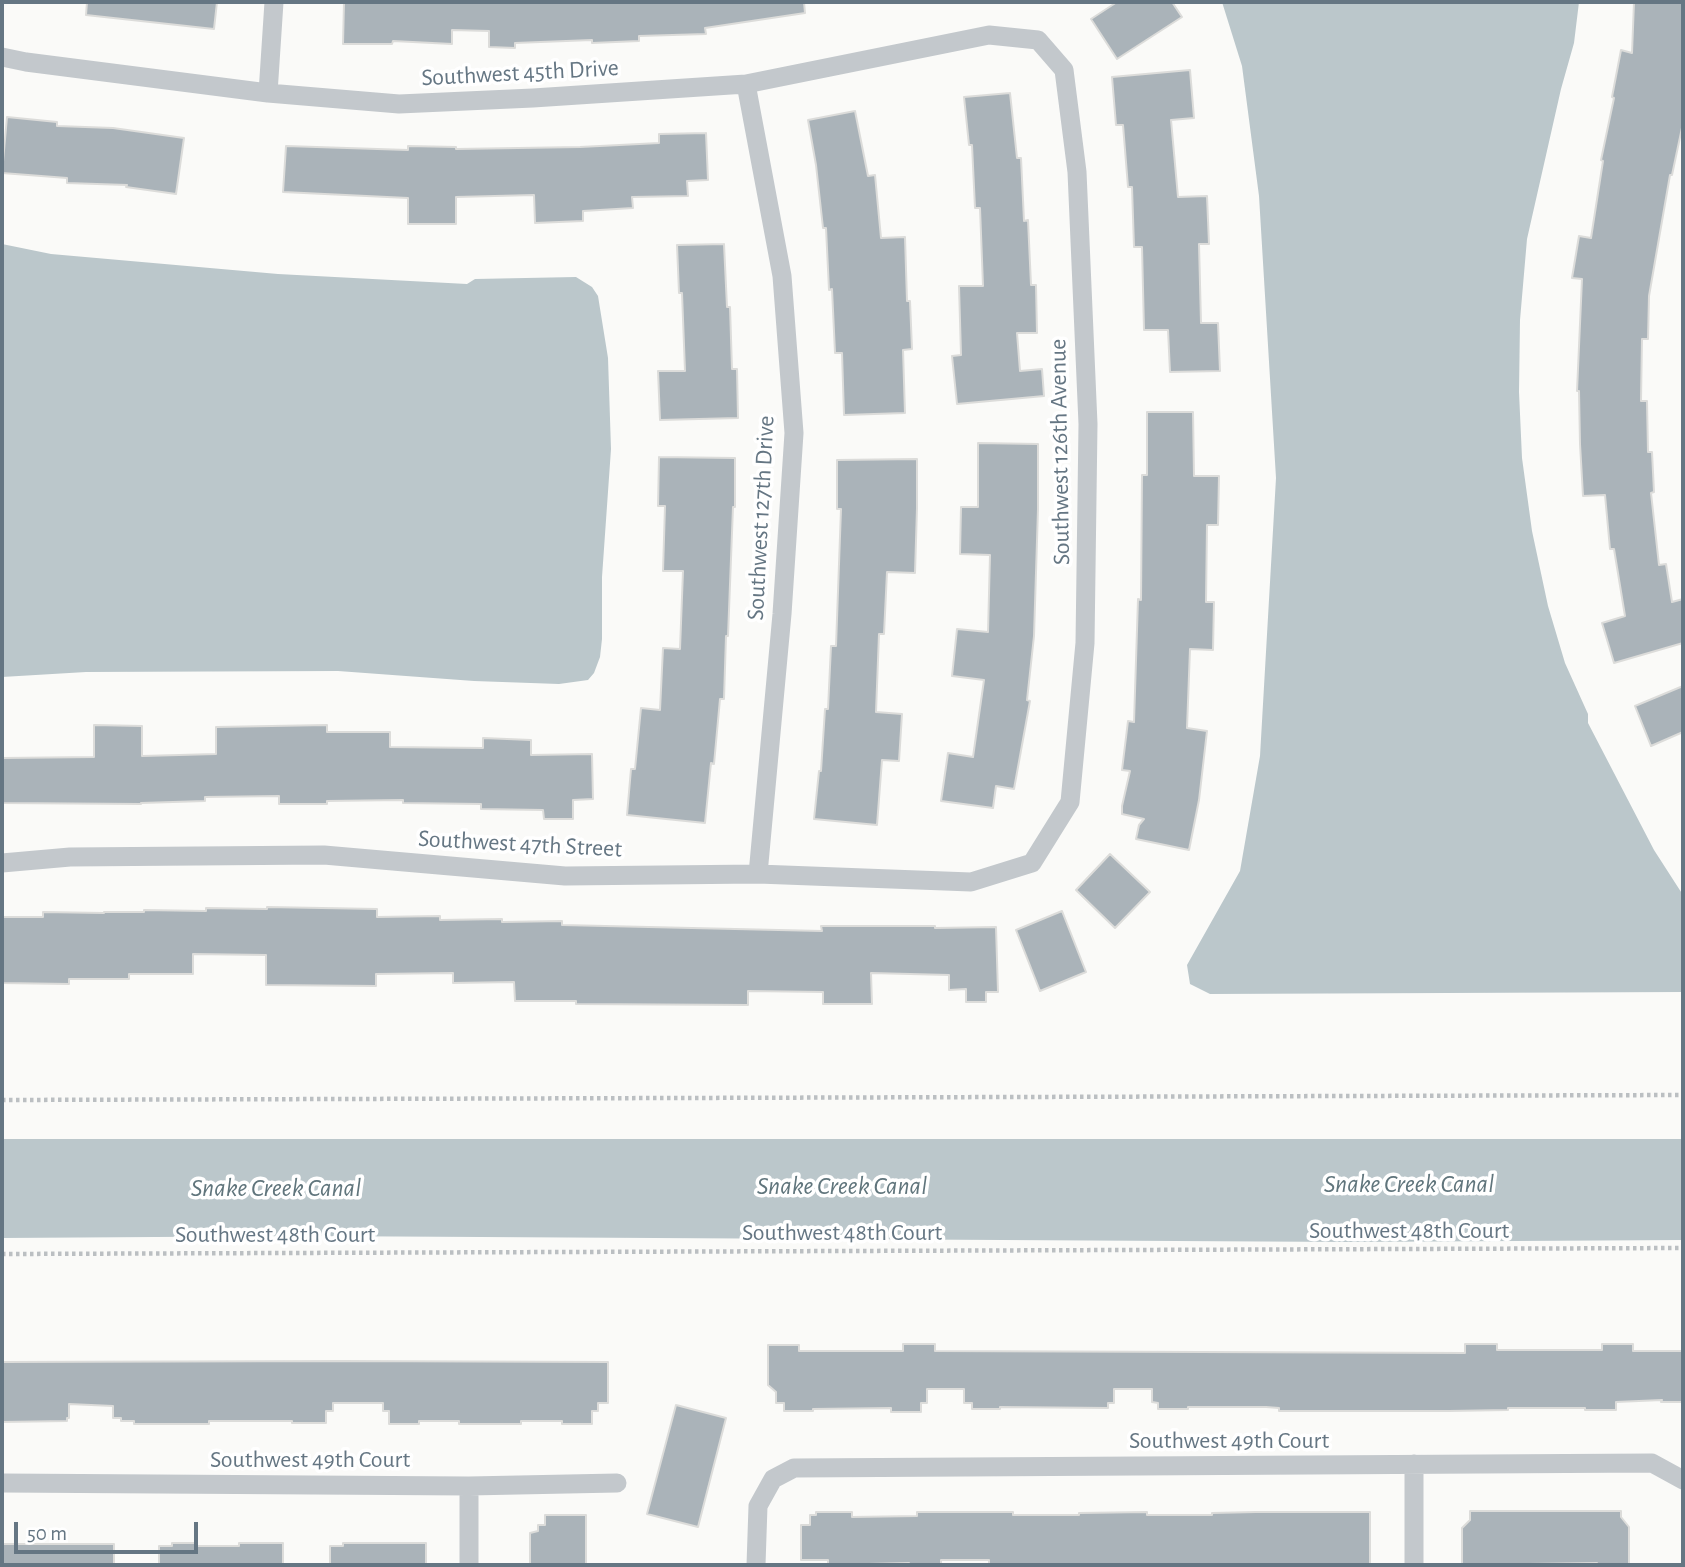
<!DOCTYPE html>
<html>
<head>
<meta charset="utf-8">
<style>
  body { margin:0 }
  #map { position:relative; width:1685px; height:1567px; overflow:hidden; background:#fafaf8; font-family:"Alegreya Sans",sans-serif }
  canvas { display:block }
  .frame { position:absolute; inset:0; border:4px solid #657683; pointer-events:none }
  .scale { position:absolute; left:14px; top:1522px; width:184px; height:32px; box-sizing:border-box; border:4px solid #657683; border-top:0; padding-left:9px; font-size:21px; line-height:24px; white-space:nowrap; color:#657683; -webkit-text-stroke:5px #fff; paint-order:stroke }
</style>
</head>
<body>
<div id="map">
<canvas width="1685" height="1567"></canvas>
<div class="frame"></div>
<div class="scale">50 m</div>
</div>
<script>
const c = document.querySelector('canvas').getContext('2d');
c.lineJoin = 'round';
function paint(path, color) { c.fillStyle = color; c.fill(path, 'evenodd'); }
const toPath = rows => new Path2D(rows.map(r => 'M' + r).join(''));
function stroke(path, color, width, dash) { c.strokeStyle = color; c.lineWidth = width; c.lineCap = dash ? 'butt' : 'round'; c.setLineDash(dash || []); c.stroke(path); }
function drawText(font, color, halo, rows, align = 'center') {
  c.font = font + ' "Alegreya Sans",sans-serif'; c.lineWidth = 7; c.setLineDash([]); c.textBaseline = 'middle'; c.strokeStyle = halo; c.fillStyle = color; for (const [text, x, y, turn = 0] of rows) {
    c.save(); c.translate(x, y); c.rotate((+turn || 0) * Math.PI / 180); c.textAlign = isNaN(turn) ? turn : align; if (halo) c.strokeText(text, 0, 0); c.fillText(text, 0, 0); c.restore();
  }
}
paint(toPath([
  [1222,2,1579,2,1574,43,1561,89,1527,239,1520,320,1519,392,1522,458,1532,531,1548,606,1565,663,1588,714,1588,723,1654,850,1683,895,1683,992,1210,994,1190,984,1187,965,1240,871,1260,756,1276,478,1259,196,1242,66],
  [2,244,51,254,278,274,467,284,475,279,576,277,592,287,598,296,608,358,611,449,602,577,602,639,600,657,594,673,588,680,559,684,474,681,338,671,86,672,2,677],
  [2,1139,1683,1139,1683,1240,1349,1242,308,1236,2,1238]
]), '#bbc7cb');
const building = toPath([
  [87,2,217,2,214,29,86,15,87,2],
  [344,2,804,2,805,13,705,28,706,34,639,36,639,41,592,43,592,40,515,43,515,48,489,47,489,31,452,30,452,44,393,41,392,44,343,44,344,2],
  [1117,2,1172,2,1182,17,1117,59,1091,19,1117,2],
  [1634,2,1683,2,1683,123,1672,175,1670,175,1649,296,1648,339,1642,339,1641,401,1647,401,1648,452,1652,452,1654,492,1651,493,1659,565,1666,564,1672,602,1683,599,1683,643,1614,663,1602,623,1625,616,1614,549,1610,549,1605,495,1583,496,1580,444,1579,391,1577,391,1582,279,1572,278,1579,236,1591,238,1603,161,1601,160,1614,98,1612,97,1621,50,1632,53,1634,2],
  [1190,70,1194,118,1171,120,1178,197,1207,196,1209,244,1199,244,1201,323,1218,323,1220,371,1170,372,1168,330,1144,330,1142,247,1134,247,1132,187,1128,187,1123,125,1116,125,1112,77,1190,70],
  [1010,93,1017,158,1021,158,1024,221,1028,220,1031,285,1036,285,1037,333,1017,333,1020,371,1042,369,1044,396,957,404,952,356,961,355,959,286,983,286,980,208,975,208,972,145,969,145,964,97,1010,93],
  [855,111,868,176,875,175,881,238,905,237,907,301,910,301,912,349,903,350,905,413,844,415,842,353,835,353,832,289,829,290,826,228,823,228,816,165,808,120,855,111],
  [7,117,57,122,57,126,113,128,184,138,176,194,126,187,127,185,67,183,67,178,2,173,7,117],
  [706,133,708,180,687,181,688,196,632,197,633,208,583,211,583,221,535,223,534,195,456,197,456,224,408,224,408,198,283,192,286,146,408,150,408,146,456,147,456,149,580,147,659,143,659,134,706,133],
  [724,244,727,307,730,307,732,369,737,369,738,418,660,420,658,371,685,371,682,293,679,293,677,245,724,244],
  [1147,412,1193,412,1194,476,1219,476,1218,525,1207,525,1206,602,1214,602,1213,650,1190,649,1187,728,1207,731,1199,800,1189,850,1136,839,1139,825,1144,819,1122,814,1122,806,1130,771,1122,770,1128,721,1134,722,1138,599,1141,600,1142,475,1147,475,1147,412],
  [978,443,1038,444,1038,509,1034,636,1027,700,1030,701,1014,789,996,786,993,808,941,801,948,753,973,757,984,680,952,676,957,629,988,632,990,555,960,554,961,507,978,507,978,443],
  [659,457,735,458,735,507,733,507,728,636,726,636,724,699,720,699,714,764,711,763,705,823,627,815,631,769,635,769,641,708,660,710,663,648,680,649,683,571,663,571,665,506,658,506,659,457],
  [917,459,917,508,915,573,887,572,884,634,879,634,876,712,902,714,899,761,882,760,877,825,814,819,819,771,821,771,825,709,828,709,831,646,836,646,841,509,837,509,837,460,917,459],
  [1683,686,1683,732,1651,746,1635,706,1683,686],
  [94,725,142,726,142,756,216,754,216,727,327,725,327,732,390,732,390,747,483,748,483,738,531,740,531,755,592,754,593,799,573,800,573,819,544,819,543,810,481,809,481,804,403,803,403,800,327,801,327,804,279,804,279,796,205,797,205,801,141,803,141,804,2,803,2,758,94,757,94,725],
  [1110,854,1150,892,1115,928,1076,890,1110,854],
  [267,907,377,909,377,917,440,916,440,920,502,919,502,922,562,921,562,925,822,931,821,926,935,926,935,928,996,927,998,992,986,992,986,1002,966,1002,966,989,949,990,949,975,871,973,872,1004,823,1004,823,992,748,991,748,1005,576,1004,576,1001,515,1001,514,982,453,983,453,973,376,974,376,986,266,985,266,955,193,954,193,974,129,974,129,979,69,979,69,984,2,983,2,917,43,917,43,912,104,913,104,912,144,912,144,910,206,911,206,908,267,909,267,907],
  [1062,911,1086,972,1040,991,1016,930,1062,911],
  [903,1344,935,1344,935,1351,1465,1353,1465,1344,1497,1344,1497,1350,1602,1350,1602,1344,1633,1344,1633,1351,1683,1351,1683,1402,1661,1402,1662,1400,1616,1402,1616,1410,1585,1410,1585,1408,1508,1408,1508,1410,1449,1411,1279,1411,1279,1408,1266,1407,1188,1407,1188,1409,1158,1409,1158,1403,1152,1402,1152,1389,1114,1389,1114,1403,1108,1403,1108,1408,1000,1407,1000,1409,972,1409,972,1403,964,1403,964,1389,927,1389,927,1403,921,1403,921,1412,891,1412,891,1408,813,1409,813,1411,784,1411,784,1403,776,1403,776,1392,768,1385,768,1345,799,1345,799,1351,903,1351,903,1344],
  [342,1361,608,1362,608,1403,598,1403,598,1411,592,1411,592,1424,562,1424,562,1421,521,1421,521,1424,459,1424,459,1421,419,1421,419,1424,389,1424,389,1411,383,1411,383,1403,333,1403,333,1411,326,1411,326,1423,292,1423,292,1421,209,1421,209,1424,134,1424,134,1421,121,1421,121,1418,113,1418,113,1406,69,1404,69,1418,67,1418,67,1421,2,1422,2,1362,342,1361],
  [676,1405,726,1418,698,1527,647,1514,676,1405],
  [1470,1511,1621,1511,1621,1517,1629,1527,1629,1565,1597,1565,1597,1563,1462,1565,1462,1528,1470,1520,1470,1511],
  [816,1512,852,1512,852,1517,917,1516,917,1512,1013,1512,1013,1515,1079,1515,1079,1513,1147,1512,1147,1515,1212,1515,1212,1513,1256,1512,1370,1512,1370,1564,989,1565,989,1560,941,1560,941,1565,909,1565,909,1563,828,1565,828,1560,801,1560,801,1525,810,1525,810,1515,816,1515,816,1512],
  [545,1515,586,1515,586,1565,530,1565,530,1533,538,1531,538,1525,545,1525,545,1515],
  [172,1543,197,1543,197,1546,239,1546,239,1543,283,1543,283,1565,159,1565,159,1546,172,1546,172,1543],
  [343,1543,426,1543,426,1565,330,1565,330,1546,343,1546,343,1543],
  [2,1544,114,1544,114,1565,2,1565,2,1544]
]);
paint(building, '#aab3b9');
stroke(building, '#dcdcda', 2);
stroke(toPath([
  [2,1100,1683,1095],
  [2,1254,1683,1248]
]), '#bbbfc2', 4.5, [3.5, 3.5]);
stroke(toPath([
  [2,57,26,62,268,93,399,104,533,98,746,84,989,35,1038,40,1064,70,1077,172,1088,424,1085,643,1070,802,1032,863,971,882,758,874,565,876,324,855,70,857,2,863],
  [746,84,782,276,794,433,782,614,758,874],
  [268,93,274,2],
  [2,1483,469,1486,617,1483],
  [469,1565,469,1486],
  [756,1565,758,1506,773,1479,794,1468,1652,1463,1683,1480],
  [1414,1565,1414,1464]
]), '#c3c8cc', 19);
drawText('24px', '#657683', '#fff', [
  ["Southwest 45th Drive",520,73,-3],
  ["Southwest 126th Avenue",1060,452,-91],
  ["Southwest 127th Drive",761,518,-87],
  ["Southwest 47th Street",520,844,3],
  ["Southwest 48th Court",1409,1231],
  ["Southwest 48th Court",842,1233],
  ["Southwest 48th Court",275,1235],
  ["Southwest 49th Court",1229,1441],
  ["Southwest 49th Court",310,1460]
]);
drawText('italic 26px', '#60757c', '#fff', [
  ["Snake Creek Canal",1409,1184],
  ["Snake Creek Canal",842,1186],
  ["Snake Creek Canal",276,1188]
]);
</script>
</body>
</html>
